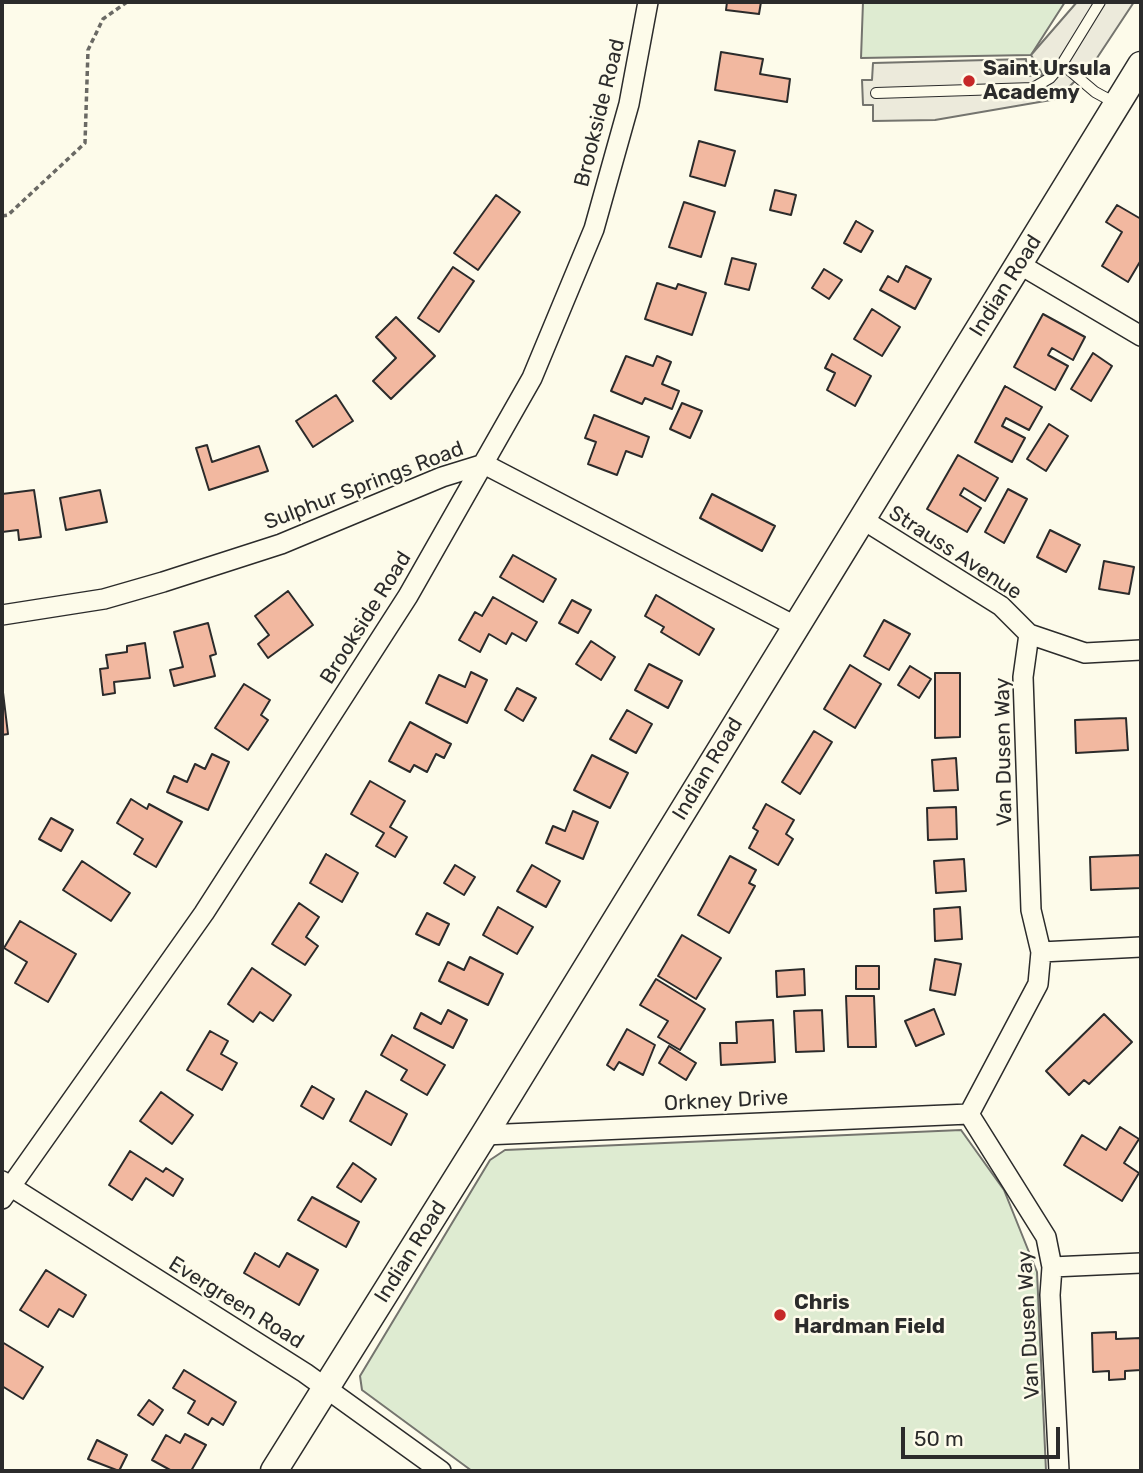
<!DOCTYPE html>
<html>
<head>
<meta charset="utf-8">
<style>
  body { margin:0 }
  #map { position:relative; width:1143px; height:1473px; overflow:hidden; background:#fdfbea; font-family:Rubik,sans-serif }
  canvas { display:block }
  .frame { position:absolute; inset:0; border:4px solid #2b2b2b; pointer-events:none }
  .scale { position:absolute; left:901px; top:1427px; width:159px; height:32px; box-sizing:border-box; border:4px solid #2b2b2b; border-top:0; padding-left:9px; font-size:21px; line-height:24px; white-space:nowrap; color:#2b2b2b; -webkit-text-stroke:5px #fdfbea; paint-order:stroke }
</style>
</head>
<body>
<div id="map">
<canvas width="1143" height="1473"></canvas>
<div class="frame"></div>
<div class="scale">50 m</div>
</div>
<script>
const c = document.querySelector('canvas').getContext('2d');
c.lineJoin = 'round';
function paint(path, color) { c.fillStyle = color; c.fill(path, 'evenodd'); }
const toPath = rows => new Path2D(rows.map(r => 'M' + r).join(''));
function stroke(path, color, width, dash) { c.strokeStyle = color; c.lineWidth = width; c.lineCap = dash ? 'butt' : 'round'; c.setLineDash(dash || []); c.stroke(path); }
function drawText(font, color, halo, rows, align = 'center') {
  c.font = font + ' Rubik,sans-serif'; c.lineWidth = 5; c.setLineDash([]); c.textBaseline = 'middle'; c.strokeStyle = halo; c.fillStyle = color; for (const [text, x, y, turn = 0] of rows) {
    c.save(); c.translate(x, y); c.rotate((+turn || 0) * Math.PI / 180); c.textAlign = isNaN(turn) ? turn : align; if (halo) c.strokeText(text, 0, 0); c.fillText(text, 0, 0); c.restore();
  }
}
const green = toPath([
  [863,2,1065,2,1031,55,861,58,863,2],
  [961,1130,1004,1190,1037,1272,1046,1471,472,1471,362,1390,360,1376,490,1160,505,1150,961,1130]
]);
paint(green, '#deebd1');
stroke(green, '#74746e', 2);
const parking = toPath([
  [1077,2,1134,2,1095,61,1057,99,935,120,873,121,873,105,863,105,862,80,872,80,873,63,1026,59,1027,76,1043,75,1031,55,1077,2]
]);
paint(parking, '#eceadb');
stroke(parking, '#74746e', 2);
const building = toPath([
  [727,2,777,2,761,2,759,14,726,10,727,2],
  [721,52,763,59,760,74,790,79,787,102,715,90,721,52],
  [699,141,735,151,725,186,690,176,699,141],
  [775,190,796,195,791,215,770,210,775,190],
  [496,195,520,212,478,270,454,253,496,195],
  [684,202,715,212,701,257,669,247,684,202],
  [1117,205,1141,219,1141,260,1128,282,1102,266,1122,232,1106,222,1117,205],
  [856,221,873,231,861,252,844,243,856,221],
  [732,258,756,264,749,290,725,284,732,258],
  [906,266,931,279,915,309,880,290,888,276,898,282,906,266],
  [453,267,474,281,439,332,418,318,453,267],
  [824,269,842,280,829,299,812,288,824,269],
  [657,283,676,289,678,284,706,293,692,335,645,319,657,283],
  [872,309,900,327,882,356,854,339,872,309],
  [1043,314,1085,337,1073,360,1052,348,1048,355,1068,366,1055,390,1014,367,1043,314],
  [396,317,435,356,391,399,373,381,396,358,376,337,396,317],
  [1093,353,1112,366,1091,401,1071,389,1093,353],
  [832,354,871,376,855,406,827,390,835,373,825,368,832,354],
  [626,356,653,366,657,356,671,362,662,384,679,391,672,409,645,398,642,404,611,391,626,356],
  [1005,386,1042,407,1029,430,1006,418,1002,426,1025,438,1012,462,975,442,1005,386],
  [336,395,353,421,313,447,296,421,336,395],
  [682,403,702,411,690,438,670,429,682,403],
  [594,415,649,437,642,457,626,451,617,475,588,464,596,442,585,438,594,415],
  [1049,424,1068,436,1046,471,1027,459,1049,424],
  [207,445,212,462,259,446,268,471,209,490,196,448,207,445],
  [958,455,998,478,985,501,964,488,960,495,981,508,967,532,927,509,958,455],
  [1008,489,1027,499,1004,543,985,532,1008,489],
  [34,490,41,537,19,540,18,530,2,532,2,494,34,490],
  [100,490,107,522,66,530,60,498,100,490],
  [712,494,775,526,762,551,700,518,712,494],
  [1050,530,1080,545,1066,572,1037,557,1050,530],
  [513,555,556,579,543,602,500,577,513,555],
  [1104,561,1134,567,1129,594,1099,589,1104,561],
  [288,591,313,625,268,658,258,644,269,635,255,616,288,591],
  [656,595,714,629,699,655,661,632,664,627,645,616,656,595],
  [493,597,537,622,526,641,512,633,506,644,489,634,480,652,459,640,475,612,482,616,493,597],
  [572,600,591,610,578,633,559,623,572,600],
  [884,620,910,634,889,670,864,656,884,620],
  [208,623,216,654,210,656,215,676,174,686,170,670,183,667,174,632,208,623],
  [591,641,615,657,601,680,576,664,591,641],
  [145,643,150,678,114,682,115,693,103,695,100,669,108,668,106,655,127,652,127,646,145,643],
  [649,664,682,681,668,708,635,690,649,664],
  [850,665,881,684,855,728,824,709,850,665],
  [910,666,931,679,919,698,898,685,910,666],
  [471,672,487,680,467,723,426,703,439,675,465,687,471,672],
  [935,673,960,673,960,737,935,738,935,673],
  [2,684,8,734,2,735,2,684],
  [244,684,270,700,261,715,268,720,248,750,215,728,244,684],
  [517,688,536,698,523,721,505,710,517,688],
  [627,710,652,724,636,753,610,739,627,710],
  [1126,718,1128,750,1076,753,1075,720,1126,718],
  [410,722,451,744,444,758,436,754,427,772,414,765,410,772,389,761,410,722],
  [814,731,832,742,800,794,782,782,814,731],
  [212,754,229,762,208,810,167,792,174,776,187,782,195,764,205,769,212,754],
  [592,755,628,773,610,808,574,790,592,755],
  [956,758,958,790,934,791,932,760,956,758],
  [370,781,405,801,390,827,407,837,395,857,376,846,384,833,351,814,370,781],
  [131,799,147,809,149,804,182,822,156,867,134,854,143,839,117,823,131,799],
  [766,804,794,820,786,834,793,839,778,865,749,848,758,831,753,828,766,804],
  [956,807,957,839,928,840,927,808,956,807],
  [573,811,598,822,583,859,546,843,553,826,565,831,573,811],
  [51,818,73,830,61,851,39,839,51,818],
  [326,854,358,873,342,902,310,883,326,854],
  [1141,855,1141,888,1091,890,1090,857,1141,855],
  [730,856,756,870,749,883,755,886,729,933,698,915,730,856],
  [964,859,966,891,936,893,934,861,964,859],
  [82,861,130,893,111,921,63,890,82,861],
  [455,865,475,877,464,895,444,883,455,865],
  [532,865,560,881,546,907,517,891,532,865],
  [299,903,319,917,306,937,318,946,305,965,272,944,299,903],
  [498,907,533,927,517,954,483,935,498,907],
  [960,907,962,939,935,941,934,909,960,907],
  [427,913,449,924,439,945,416,934,427,913],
  [20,921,76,954,48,1002,15,983,27,962,4,948,20,921],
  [682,935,721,958,696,999,658,976,682,935],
  [470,957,503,974,488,1005,439,981,448,962,464,970,470,957],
  [935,959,961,964,955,995,930,990,935,959],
  [856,966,879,966,879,989,856,989,856,966],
  [252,968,291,995,273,1021,260,1012,253,1022,228,1004,252,968],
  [804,969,805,995,777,997,776,971,804,969],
  [656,979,705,1009,680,1050,658,1037,668,1021,640,1005,656,979],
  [846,996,874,996,876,1047,848,1047,846,996],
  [934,1009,944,1034,916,1046,905,1021,934,1009],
  [448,1010,467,1020,453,1048,414,1028,421,1013,441,1024,448,1010],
  [822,1010,824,1051,796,1052,794,1011,822,1010],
  [1104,1014,1132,1042,1089,1084,1084,1080,1069,1095,1046,1071,1104,1014],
  [773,1020,775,1062,721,1065,720,1043,737,1043,736,1022,773,1020],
  [627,1029,655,1045,643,1075,619,1062,614,1070,607,1065,627,1029],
  [210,1031,228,1041,221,1054,237,1063,222,1090,187,1070,210,1031],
  [392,1035,445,1065,427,1095,401,1080,407,1070,381,1055,392,1035],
  [669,1046,696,1063,686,1080,659,1063,669,1046],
  [312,1086,334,1099,323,1119,301,1106,312,1086],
  [366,1091,407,1114,391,1145,350,1121,366,1091],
  [161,1092,193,1115,172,1144,140,1121,161,1092],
  [1120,1127,1139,1139,1124,1163,1139,1173,1122,1201,1064,1165,1082,1135,1106,1150,1120,1127],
  [130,1151,163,1172,166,1168,183,1179,173,1196,146,1178,132,1200,109,1185,130,1151],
  [353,1163,376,1179,361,1202,337,1187,353,1163],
  [312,1197,359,1222,346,1247,298,1220,312,1197],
  [255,1253,279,1267,287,1253,318,1270,299,1305,244,1273,255,1253],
  [46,1270,86,1295,73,1317,59,1309,48,1327,20,1310,46,1270],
  [1116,1332,1116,1339,1141,1338,1141,1370,1125,1371,1125,1379,1109,1380,1109,1371,1093,1372,1092,1333,1116,1332],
  [2,1342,43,1367,23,1399,2,1386,2,1342],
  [184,1370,236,1402,223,1425,212,1418,208,1425,188,1413,195,1401,173,1388,184,1370],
  [149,1400,163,1410,153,1425,138,1415,149,1400],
  [185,1434,206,1445,191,1471,172,1471,152,1460,166,1435,180,1443,185,1434],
  [97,1440,127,1455,119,1471,88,1459,97,1440]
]);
paint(building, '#f2b8a0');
stroke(building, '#2b2b2b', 2);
const lane = toPath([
  [1062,64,1095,92,1117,104],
  [876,93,1033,88,1050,78,1062,64,1100,2]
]);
const street = toPath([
  [1019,264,1141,336],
  [862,519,1001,606,1029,634,1085,653,1141,650],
  [2,615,104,599,163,582,281,544,442,477,484,464,795,626],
  [1041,952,1141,947],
  [969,1114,1038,984,1041,952,1031,910,1023,677,1029,634],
  [969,1114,1046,1237,1052,1267,1050,1295,1059,1471],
  [484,1135,969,1114],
  [2,1181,305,1373,441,1471],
  [2,1199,204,913,408,596,532,378,594,229,629,104,648,2],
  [1052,1267,1141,1263]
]);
const secondary = toPath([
  [274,1471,484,1135,1141,65]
]);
stroke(lane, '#2b2b2b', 12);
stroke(street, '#2b2b2b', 22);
stroke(secondary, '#2b2b2b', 29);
stroke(toPath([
  [2,216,8,215,85,143,88,50,103,19,127,2]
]), '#6a6964', 3.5, [5, 3.5]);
stroke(lane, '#fdfbea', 10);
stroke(street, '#fdfbea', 19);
stroke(secondary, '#fdfbea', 26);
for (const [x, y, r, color] of [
  [969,81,7,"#c62828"],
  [780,1315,7,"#c62828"]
]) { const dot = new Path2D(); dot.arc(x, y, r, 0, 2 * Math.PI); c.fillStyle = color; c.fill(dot); stroke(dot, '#fdfbea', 2.5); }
drawText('bold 21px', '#2b2b2b', '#fdfbea', [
  ["Saint Ursula",983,69],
  ["Academy",983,93],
  ["Chris",794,1303],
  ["Hardman Field",794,1327]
], 'left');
drawText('21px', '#2b2b2b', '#fdfbea', [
  ["Brookside Road",600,113,-76],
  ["Indian Road",1006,286,-58],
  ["Sulphur Springs Road",364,486,-21],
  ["Strauss Avenue",955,553,33],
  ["Brookside Road",366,618,-58],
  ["Van Dusen Way",1004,752,-91],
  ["Indian Road",708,769,-59],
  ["Orkney Drive",726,1101,-3],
  ["Indian Road",411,1252,-58],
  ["Evergreen Road",236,1303,32],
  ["Van Dusen Way",1029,1325,-93]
]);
</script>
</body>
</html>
